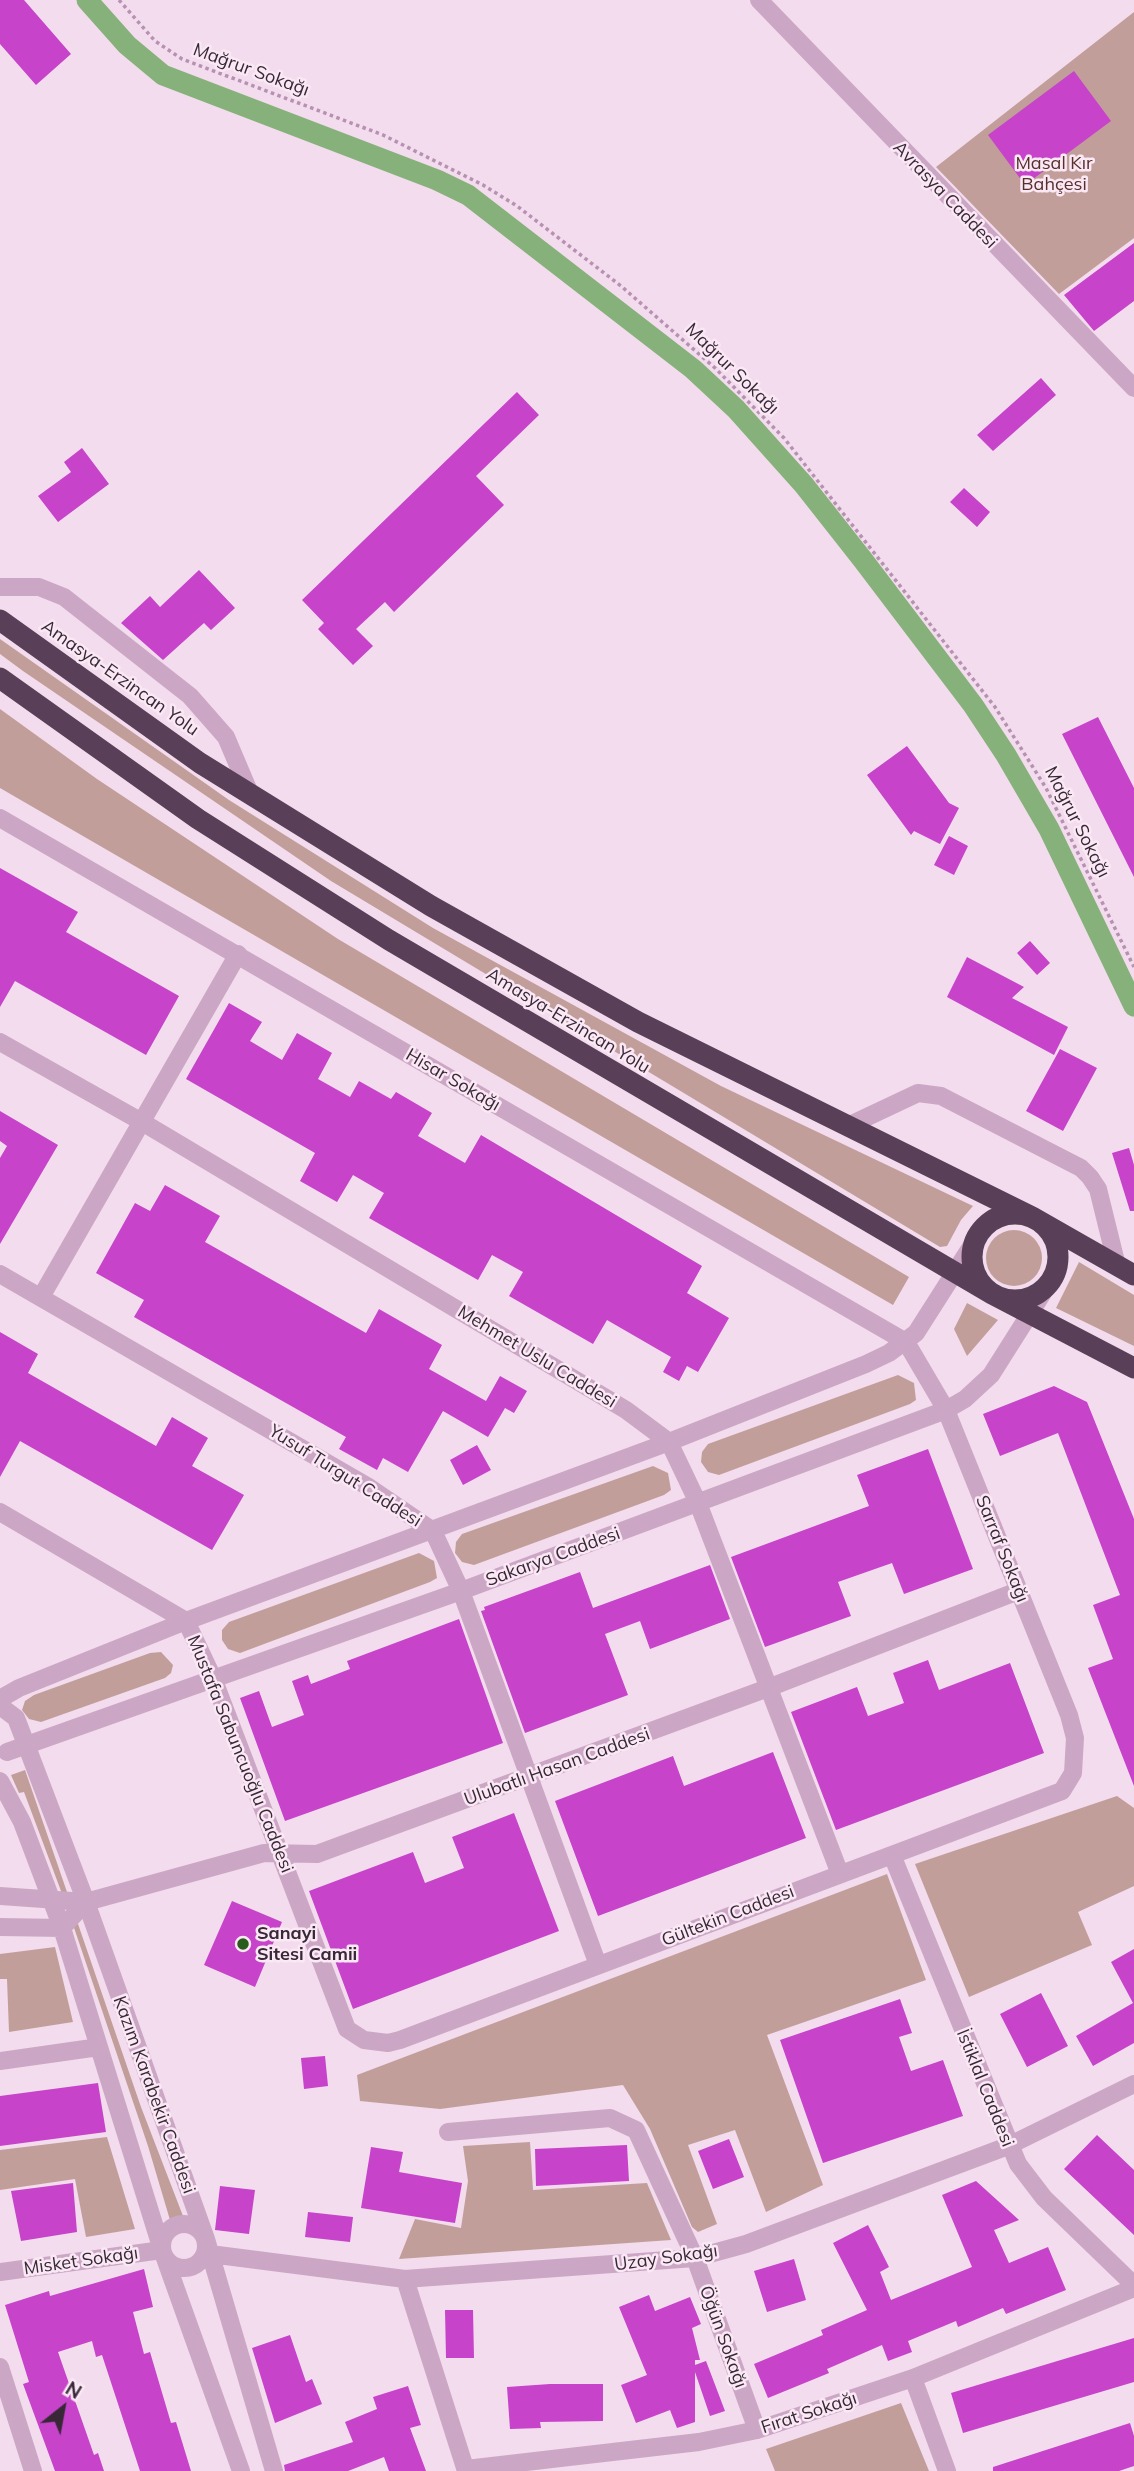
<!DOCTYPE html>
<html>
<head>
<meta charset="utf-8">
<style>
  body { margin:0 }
  #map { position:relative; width:1134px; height:2471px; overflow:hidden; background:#f3dced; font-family:Mulish,sans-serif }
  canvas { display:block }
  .north { position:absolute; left:28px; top:2373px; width:70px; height:70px; -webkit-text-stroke:5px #fae8f5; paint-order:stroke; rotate:31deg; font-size:19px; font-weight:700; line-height:28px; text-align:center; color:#382837 }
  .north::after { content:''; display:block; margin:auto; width:24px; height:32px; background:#382837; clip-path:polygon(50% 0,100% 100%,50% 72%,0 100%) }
</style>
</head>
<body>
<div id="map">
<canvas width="1134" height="2471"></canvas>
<div class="north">N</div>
</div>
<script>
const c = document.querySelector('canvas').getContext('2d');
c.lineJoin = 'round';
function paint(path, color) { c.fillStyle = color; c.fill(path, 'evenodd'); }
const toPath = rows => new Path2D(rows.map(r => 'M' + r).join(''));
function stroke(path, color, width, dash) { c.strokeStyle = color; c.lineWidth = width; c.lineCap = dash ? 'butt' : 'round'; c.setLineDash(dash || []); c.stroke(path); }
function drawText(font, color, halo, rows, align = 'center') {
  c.font = font + ' Mulish,sans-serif'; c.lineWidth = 5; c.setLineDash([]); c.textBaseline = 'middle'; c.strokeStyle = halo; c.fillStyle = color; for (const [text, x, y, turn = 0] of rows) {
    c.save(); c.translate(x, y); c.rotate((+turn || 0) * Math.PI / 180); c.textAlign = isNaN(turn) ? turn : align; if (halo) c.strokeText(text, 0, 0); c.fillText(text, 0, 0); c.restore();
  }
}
paint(toPath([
  [1134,12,1134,238,1059,294,936,167],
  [0,639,229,800,433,928,721,1086,973,1206,961,1220,947,1246,940,1247,331,881,23,671,0,654],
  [0,709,97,779,338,939,909,1277,893,1305,0,788],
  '986 1258a28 28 0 1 1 56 0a28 28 0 1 1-56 0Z',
  [1079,1262,1134,1295,1134,1346,1056,1308],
  [967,1303,998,1320,967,1356,954,1329],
  [898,1375,914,1383,916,1400,910,1404,719,1475,708,1472,701,1462,702,1452,708,1444],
  [653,1466,668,1473,671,1490,664,1495,474,1565,462,1562,455,1553,456,1542,462,1534],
  [419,1553,434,1561,437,1578,430,1582,240,1653,228,1649,222,1640,222,1630,229,1622],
  [161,1652,173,1665,171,1673,165,1678,41,1722,29,1719,22,1710,25,1701,34,1695,150,1653],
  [25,1770,141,2107,183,2216,170,2220,148,2146,67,1907,24,1792,19,1793,11,1775],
  [1117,1796,1134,1808,1134,1886,1078,1912,1092,1945,969,1997,915,1864],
  [887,1874,926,1980,767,2035,823,2185,766,2212,735,2130,688,2145,717,2224,698,2232,692,2227,650,2129,623,2085,440,2109,360,2101,357,2075],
  [55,1947,73,2022,9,2032,7,1979,0,1979,0,1954],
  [107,2137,135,2229,86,2237,75,2179,0,2190,0,2150],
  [530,2142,533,2190,647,2183,671,2240,399,2259,415,2219,461,2228,468,2181,463,2146],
  [901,2403,929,2471,775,2471,766,2449]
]), '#c29e9b');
stroke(toPath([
  [87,0,127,45,163,75,437,180,468,195,693,369,736,409,804,485,863,560,973,705,1006,755,1049,829,1134,1006]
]), '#86b17a', 21);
paint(toPath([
  [0,0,24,0,71,54,36,85,0,44],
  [1074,71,1111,121,1025,185,988,135],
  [1134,243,1134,301,1094,331,1064,295],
  [1041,378,1056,395,993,451,977,435],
  [517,392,539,415,476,476,504,505,394,612,385,602,356,629,373,646,353,665,318,629,324,623,302,600],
  [82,448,109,484,58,522,38,496,71,472,64,462],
  [964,488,990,512,977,527,950,502],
  [199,570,235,608,211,630,204,623,163,660,121,623,150,596,160,607],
  [1098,717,1134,788,1134,877,1062,734],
  [907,746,949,803,959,808,940,844,914,831,911,835,867,775],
  [949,836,968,846,954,875,934,865],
  [0,868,78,912,66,932,179,996,146,1055,15,981,0,1007],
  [1030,941,1050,963,1037,975,1017,953],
  [967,957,1024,987,1012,998,1068,1027,1054,1055,947,997],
  [229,1003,262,1022,250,1041,282,1060,297,1033,332,1053,318,1079,350,1097,359,1081,391,1099,396,1092,432,1113,418,1136,465,1163,481,1135,702,1266,687,1293,729,1318,698,1372,687,1366,679,1381,663,1372,671,1357,607,1320,593,1344,509,1296,523,1272,492,1255,478,1280,369,1218,384,1193,353,1175,337,1202,300,1181,315,1153,186,1079],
  [1060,1049,1097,1068,1063,1131,1026,1111],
  [0,1111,58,1145,0,1244,0,1158,7,1146,0,1141],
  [1129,1148,1134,1165,1134,1211,1130,1211,1112,1153],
  [165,1185,220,1216,205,1242,366,1333,379,1309,442,1345,429,1369,486,1401,500,1376,527,1391,514,1413,505,1408,488,1437,443,1411,408,1472,383,1458,377,1470,339,1449,346,1437,134,1317,144,1300,96,1273,135,1203,150,1211],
  [0,1332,38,1354,28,1373,156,1446,172,1417,208,1438,192,1466,244,1495,212,1550,20,1441,0,1477],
  [1054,1386,1087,1402,1134,1519,1134,1786,1088,1668,1113,1659,1093,1605,1120,1595,1058,1433,1000,1456,983,1414],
  [477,1445,491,1470,463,1485,450,1460],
  [928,1449,973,1569,904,1594,892,1563,838,1582,851,1616,765,1647,731,1557,869,1506,857,1475],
  [710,1565,730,1619,650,1649,640,1621,605,1634,628,1695,525,1733,481,1611,485,1610,484,1607,580,1572,593,1608],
  [459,1619,503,1743,285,1821,240,1698,259,1691,272,1727,304,1715,292,1681,308,1675,311,1684,350,1669,347,1661],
  [928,1660,939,1690,1010,1663,1044,1753,836,1830,791,1712,857,1687,868,1716,904,1703,893,1673],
  [773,1752,806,1838,598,1916,555,1801,673,1756,684,1786],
  [514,1813,559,1931,353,2009,309,1891,413,1852,425,1883,464,1868,452,1837],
  [232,1901,282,1922,255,1987,204,1965],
  [1134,1949,1134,2043,1093,2066,1076,2036,1133,2003,1111,1962],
  [1041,1993,1068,2046,1027,2067,1000,2014],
  [900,1999,912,2033,899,2037,911,2071,943,2060,963,2116,823,2163,780,2040],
  [325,2056,328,2086,304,2089,301,2058],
  [98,2083,106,2132,0,2146,0,2096],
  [1097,2135,1134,2170,1134,2235,1064,2169],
  [729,2139,744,2177,713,2189,698,2151],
  [627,2145,629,2181,536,2186,535,2149],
  [371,2147,403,2152,399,2172,462,2183,455,2223,361,2208],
  [976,2181,1019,2220,994,2230,1009,2263,1048,2247,1066,2290,1006,2314,1003,2308,958,2327,956,2321,908,2341,912,2352,888,2361,882,2345,827,2369,829,2373,768,2398,754,2364,823,2335,821,2330,867,2310,833,2243,868,2225,889,2267,880,2272,891,2300,972,2267,942,2195],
  [73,2183,77,2232,21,2241,11,2191],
  [220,2186,255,2190,249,2234,215,2230],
  [308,2212,353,2217,350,2242,305,2237],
  [794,2259,806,2300,767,2312,754,2271],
  [144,2269,153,2307,133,2312,144,2354,150,2352,171,2423,176,2422,191,2471,140,2471,102,2355,96,2357,92,2341,58,2352,94,2455,98,2453,104,2471,55,2471,23,2384,29,2382,5,2305,49,2291,50,2296],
  [649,2295,655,2311,690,2297,701,2324,692,2328,700,2360,695,2360,695,2365,706,2361,725,2411,710,2416,695,2372,695,2422,677,2428,670,2410,636,2423,621,2385,647,2375,619,2307],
  [445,2310,473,2310,474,2358,446,2358],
  [290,2335,306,2382,312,2379,322,2404,275,2423,252,2348],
  [1134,2338,1134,2382,963,2433,951,2393],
  [550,2384,603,2384,603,2421,540,2422,541,2428,510,2429,507,2387],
  [408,2386,421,2425,410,2428,426,2471,389,2471,384,2457,348,2471,285,2471,284,2465,353,2442,345,2422,377,2409,373,2397],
  [1130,2423,1134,2436,1134,2466,1119,2471,993,2471,993,2467]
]), '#c643ca');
stroke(toPath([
  [119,0,155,41,182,59,383,135,483,185,517,206,621,286,715,368,784,438,995,707,1046,788,1134,967]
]), '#b791b1', 3.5, [3.5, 3.5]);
stroke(toPath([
  [759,0,1134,388],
  [0,587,39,587,64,597,190,696,226,737,251,796],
  [0,818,906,1342,946,1410,1069,1715,1075,1738,1073,1773,1062,1791,400,2040,388,2043,364,2040,347,2029,213,1678,186,1621,0,1512],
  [0,1042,142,1122,626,1410,669,1442,698,1503,840,1874],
  [848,1126,918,1093,941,1096,1081,1168,1090,1177,1098,1189,1117,1266],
  [0,1274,367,1486,433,1531,461,1591,598,1965],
  [41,1297,238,954],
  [0,1699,19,1688,186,1621,669,1442,866,1364,889,1353,916,1333,974,1242],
  [0,1706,16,1718,86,1902,206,2239,274,2471],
  [7,1752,461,1591,946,1410,965,1399,991,1375,1046,1288],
  [0,1781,22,1822,62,1928,162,2250,241,2471],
  [892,1855,1018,2164,1044,2198,1134,2285],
  [0,1896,86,1902,264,1853,317,1854,768,1688,1018,1591],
  [0,1927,62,1928,86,1902],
  [0,2061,99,2047],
  [448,2132,610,2118,636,2130,695,2258,757,2430],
  '162 2246a22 22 0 1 1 44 0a22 22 0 1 1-44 0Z',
  [210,2254,405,2279,695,2258,746,2244,1008,2146,1134,2084],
  [0,2272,162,2250],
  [405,2279,466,2471],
  [0,2367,33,2471],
  [913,2378,947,2471],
  [466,2469,699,2442,757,2430,913,2378,1134,2288]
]), '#cba7c5', 18);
stroke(toPath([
  [0,620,200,763,431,906,638,1022,1032,1217,1134,1275],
  [0,678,198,819,389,940,992,1294,1134,1368],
  '972 1257a43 43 0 1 1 86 0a43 43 0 1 1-86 0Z'
]), '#593f58', 21);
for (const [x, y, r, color] of [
  [243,1944,7,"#295b1c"]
]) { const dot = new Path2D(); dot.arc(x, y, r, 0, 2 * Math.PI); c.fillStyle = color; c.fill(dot); stroke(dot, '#fae8f5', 2.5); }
drawText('18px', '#382837', '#fae8f5', [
  ["Mağrur Sokağı",251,70,20],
  ["Avrasya Caddesi",945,195,46],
  ["Mağrur Sokağı",732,369,44],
  ["Amasya-Erzincan Yolu",120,678,35],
  ["Mağrur Sokağı",1077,822,63],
  ["Amasya-Erzincan Yolu",568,1021,31],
  ["Hisar Sokağı",453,1080,30],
  ["Mehmet Uslu Caddesi",537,1357,31],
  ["Yusuf Turgut Caddesi",345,1476,32],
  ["Sarraf Sokağı",1002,1549,68],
  ["Sakarya Caddesi",553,1557,-20],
  ["Mustafa Sabuncuoğlu Caddesi",240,1754,68],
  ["Ulubatlı Hasan Caddesi",557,1767,-20],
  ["Gültekin Caddesi",728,1916,-21],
  ["İstiklal Caddesi",985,2088,68],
  ["Kazım Karabekir Caddesi",154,2095,70],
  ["Uzay Sokağı",666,2258,-8],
  ["Misket Sokağı",81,2261,-8],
  ["Öğün Sokağı",723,2337,70],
  ["Fırat Sokağı",809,2413,-18]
]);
drawText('18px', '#572f2b', '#fae8f5', [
  ["Masal Kır",1054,164],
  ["Bahçesi",1054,185]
]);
drawText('bold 18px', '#382837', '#fae8f5', [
  ["Sanayi",257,1934],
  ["Sitesi Camii",257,1955]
], 'left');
</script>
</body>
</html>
